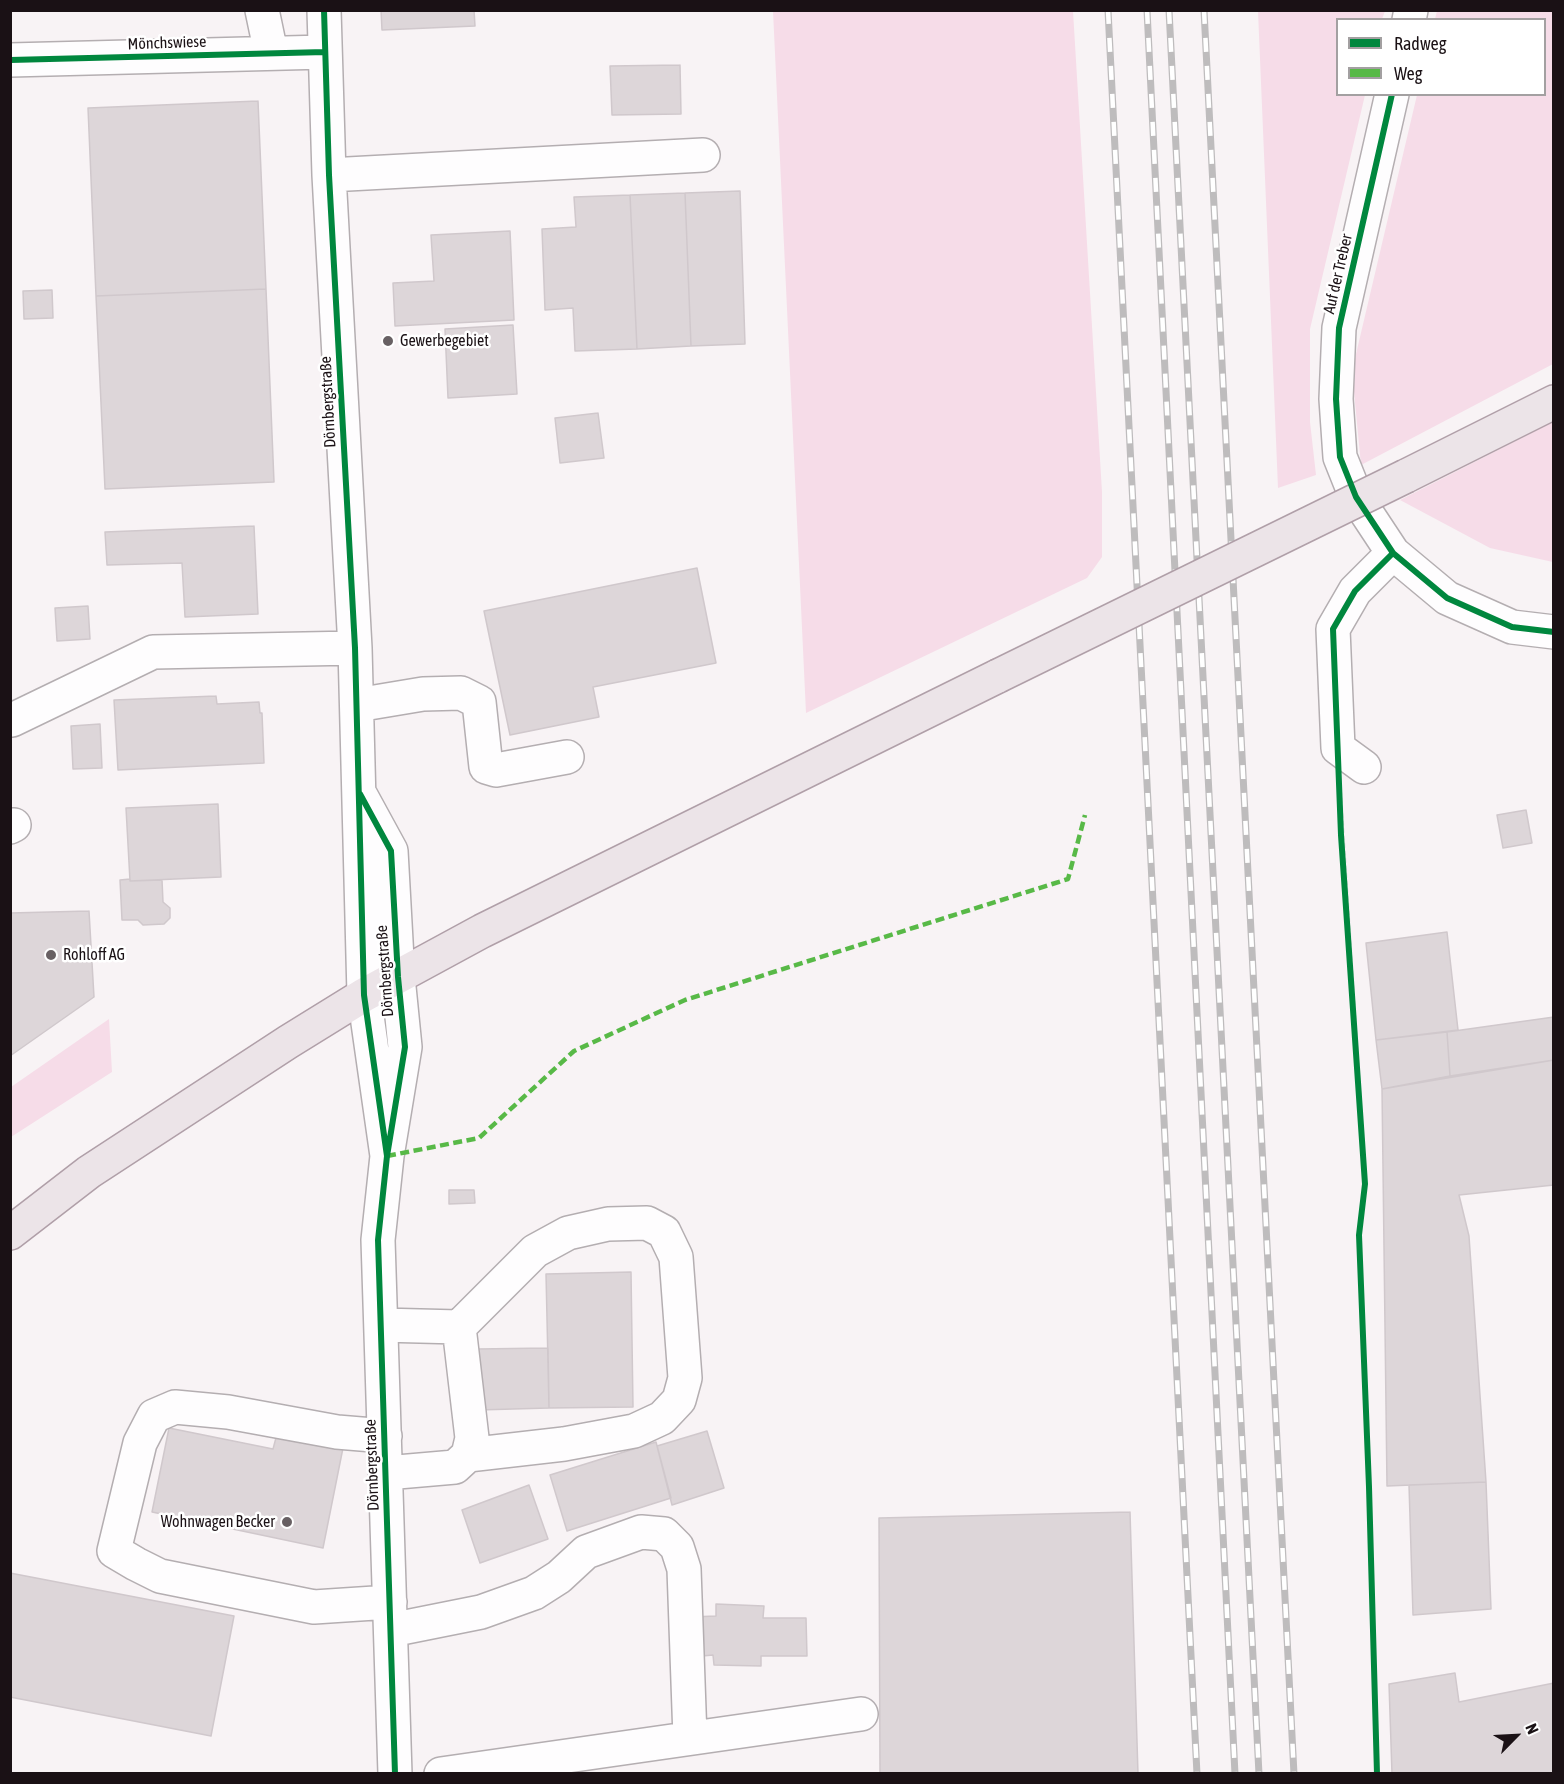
<!DOCTYPE html>
<html>
<head>
<meta charset="utf-8">
<style>
  body { margin:0 }
  #map { position:relative; width:1564px; height:1784px; overflow:hidden; background:#f8f3f5; font-family:"Asap Condensed",sans-serif }
  canvas { display:block }
  .frame { position:absolute; inset:0; border:12px solid #1a1115; pointer-events:none }
  .legend { position:absolute; left:1336px; top:18px; width:210px; height:78px; box-sizing:border-box; background:#fff; border:2px solid #a3a0a1; margin:0; padding:8px 10px; list-style:none; font-size:18px; color:#1a1115 }
  .legend li { display:flex; align-items:center; gap:12px; height:30px }
  .legend b { width:30px; border:2px solid #a3a0a1 }
  .north { position:absolute; left:1486px; top:1706px; width:60px; height:60px; -webkit-text-stroke:4px #fff; paint-order:stroke; rotate:66deg; font-size:16px; font-weight:700; line-height:24px; text-align:center; color:#1a1115 }
  .north::after { content:''; display:block; margin:auto; width:21px; height:27px; background:#1a1115; clip-path:polygon(50% 0,100% 100%,50% 72%,0 100%) }
</style>
</head>
<body>
<div id="map">
<canvas width="1564" height="1784"></canvas>
<div class="frame"></div>
<ul class="legend">
<li><b style="height:8px;background:#00873e"></b>Radweg</li>
<li><b style="height:8px;background:#58b947"></b>Weg</li>
</ul>
<div class="north">N</div>
</div>
<script>
const c = document.querySelector('canvas').getContext('2d');
c.lineJoin = 'round';
function paint(path, color) { c.fillStyle = color; c.fill(path, 'evenodd'); }
const toPath = rows => new Path2D(rows.map(r => 'M' + r).join(''));
function stroke(path, color, width, dash) { c.strokeStyle = color; c.lineWidth = width; c.lineCap = dash ? 'butt' : 'round'; c.setLineDash(dash || []); c.stroke(path); }
function drawText(font, color, halo, rows, align = 'center') {
  c.font = font + ' "Asap Condensed",sans-serif'; c.lineWidth = 5; c.setLineDash([]); c.textBaseline = 'middle'; c.strokeStyle = halo; c.fillStyle = color; for (const [text, x, y, turn = 0] of rows) {
    c.save(); c.translate(x, y); c.rotate((+turn || 0) * Math.PI / 180); c.textAlign = isNaN(turn) ? turn : align; if (halo) c.strokeText(text, 0, 0); c.fillText(text, 0, 0); c.restore();
  }
}
paint(toPath([
  [773,11,1073,11,1102,492,1102,557,1087,578,806,713],
  [1258,11,1385,11,1382,19,1338,20,1338,94,1365,95,1310,329,1310,422,1316,475,1278,488],
  [1437,11,1553,11,1553,364,1361,465,1352,371,1417,95,1544,94,1544,20,1435,19],
  [1553,422,1553,562,1490,548,1400,500],
  [109,1019,112,1072,11,1137,11,1087]
]), '#f6dce8');
const building = toPath([
  [381,10,474,10,475,26,382,30,381,10],
  [680,65,681,114,612,115,610,66,680,65],
  [258,101,266,289,96,296,88,108,258,101],
  [740,191,745,344,691,346,685,193,740,191],
  [685,193,691,346,637,349,630,195,685,193],
  [630,195,637,349,575,351,573,308,545,310,542,229,576,227,574,197,630,195],
  [510,231,514,320,395,326,393,283,434,281,431,235,510,231],
  [266,289,274,482,105,489,96,296,266,289],
  [52,290,53,318,24,319,23,291,52,290],
  [513,325,517,394,448,398,445,329,513,325],
  [598,413,604,458,560,463,555,418,598,413],
  [254,526,258,614,185,617,182,563,107,565,105,532,254,526],
  [697,568,716,663,593,687,599,717,510,735,484,611,697,568],
  [88,606,90,639,57,641,55,608,88,606],
  [216,696,217,704,259,702,260,713,262,713,264,763,118,770,114,700,216,696],
  [100,724,102,768,73,769,71,726,100,724],
  [218,804,221,877,130,881,126,808,218,804],
  [1526,810,1532,843,1503,848,1497,815,1526,810],
  [130,879,130,881,162,880,163,902,170,908,170,918,164,924,143,925,138,920,122,920,120,880,130,879],
  [89,911,94,997,10,1056,10,913,89,911],
  [1447,932,1458,1030,1376,1040,1366,943,1447,932],
  [1554,1017,1554,1060,1450,1076,1447,1032,1554,1017],
  [1447,1032,1450,1076,1382,1089,1376,1040,1447,1032],
  [1554,1060,1554,1185,1459,1195,1469,1236,1486,1482,1387,1486,1382,1089,1554,1060],
  [449,1190,474,1190,475,1203,449,1204,449,1190],
  [631,1272,633,1407,549,1408,546,1274,631,1272],
  [548,1348,549,1408,478,1410,477,1349,548,1348],
  [169,1428,273,1449,277,1434,343,1448,323,1548,152,1512,169,1428],
  [707,1431,724,1488,672,1505,657,1446,707,1431],
  [656,1442,671,1498,567,1531,550,1475,656,1442],
  [1486,1482,1491,1609,1413,1615,1409,1485,1486,1482],
  [529,1485,548,1539,480,1563,462,1510,529,1485],
  [1130,1512,1138,1774,880,1774,879,1518,1130,1512],
  [10,1573,234,1616,211,1736,10,1697,10,1573],
  [716,1604,764,1606,763,1618,806,1618,807,1656,761,1656,761,1666,714,1665,713,1655,692,1657,691,1617,716,1616,716,1604],
  [1455,1673,1459,1702,1554,1683,1554,1774,1392,1774,1389,1684,1455,1673]
]);
paint(building, '#ddd6d9');
stroke(building, '#d0c8cc', 1.5);
const minor = toPath([
  [262,10,271,53],
  [324,10,329,175,355,648,364,995,387,1156],
  [1409,20,1411,10],
  [10,60,325,52],
  [1392,94,1339,328,1336,399,1340,457,1356,497,1393,553,1447,598,1512,627,1554,632],
  [329,175,703,155],
  [357,705,423,694,461,693,479,702,486,767,496,770,567,757],
  [12,720,153,652,355,648],
  [1364,767,1338,748,1333,629,1355,591,1393,553],
  [361,796,391,851,398,977,405,1047,387,1156,378,1240,395,1774],
  [10,827,14,825],
  [381,1325,459,1327,472,1438,468,1455,455,1467,386,1473],
  [459,1327,535,1251,568,1233,608,1224,647,1223,664,1232,676,1257,685,1378,679,1400,662,1418,634,1431,564,1444,468,1455],
  [385,1436,337,1432,228,1412,175,1407,154,1416,140,1443,114,1551,136,1564,160,1576,314,1607,390,1602],
  [391,1630,481,1612,534,1593,559,1577,586,1552,641,1532,664,1534,677,1547,684,1569,690,1738],
  [441,1774,861,1714]
]);
const major = toPath([
  [1406,476,1554,402],
  [10,1233,89,1172,288,1042,364,995,482,931,998,676]
]);
stroke(minor, '#b4aeb1', 36);
stroke(major, '#b09fa8', 36);
stroke(toPath([
  [1340,791,1365,1184,1359,1235,1369,1487]
]), '#e2e0e1', 4, [4.5, 3]);
stroke(minor, '#fefdfe', 33);
stroke(major, '#ece4e8', 33);
const rail = toPath([
  [1108,10,1197,1774],
  [1147,10,1235,1774],
  [1169,10,1259,1774],
  [1204,10,1294,1774]
]);
stroke(rail, '#bebcbd', 7);
stroke(rail, '#fff', 4.5, [14]);
const majorBridge = toPath([
  [998,676,1406,476]
]);
stroke(majorBridge, '#b09fa8', 36, []);
stroke(majorBridge, '#ece4e8', 33);
stroke(toPath([
  [387,1156,479,1138,574,1051,685,1000,1068,879,1085,815]
]), '#58b947', 4.5, [9, 4.5]);
stroke(toPath([
  [324,10,329,175,355,648,364,995,387,1156],
  [10,60,325,52],
  [1392,94,1339,328,1336,399,1340,457,1356,497,1393,553,1447,598,1512,627,1554,632],
  [360,794,391,851,398,977,405,1047,387,1156,378,1240,395,1774],
  [1377,1774,1369,1487,1359,1235,1365,1184,1341,835,1333,629,1355,591,1393,553]
]), '#00873e', 6);
for (const [x, y, r, color] of [
  [388,341,6,"#686063"],
  [51,955,6,"#686063"],
  [287,1522,6,"#686063"]
]) { const dot = new Path2D(); dot.arc(x, y, r, 0, 2 * Math.PI); c.fillStyle = color; c.fill(dot); stroke(dot, '#fff', 2); }
drawText('16px', '#1a1115', '#fff', [
  ["Mönchswiese",167,43,-2],
  ["Auf der Treber",1338,274,-77],
  ["Dörnbergstraße",328,402,-93],
  ["Dörnbergstraße",385,971,-94],
  ["Dörnbergstraße",372,1465,-92]
]);
drawText('16px', '#1a1115', '#fff', [
  ["Gewerbegebiet",400,341],
  ["Rohloff AG",63,955],
  ["Wohnwagen Becker",275,1522,"right"]
], 'left');
</script>
</body>
</html>
